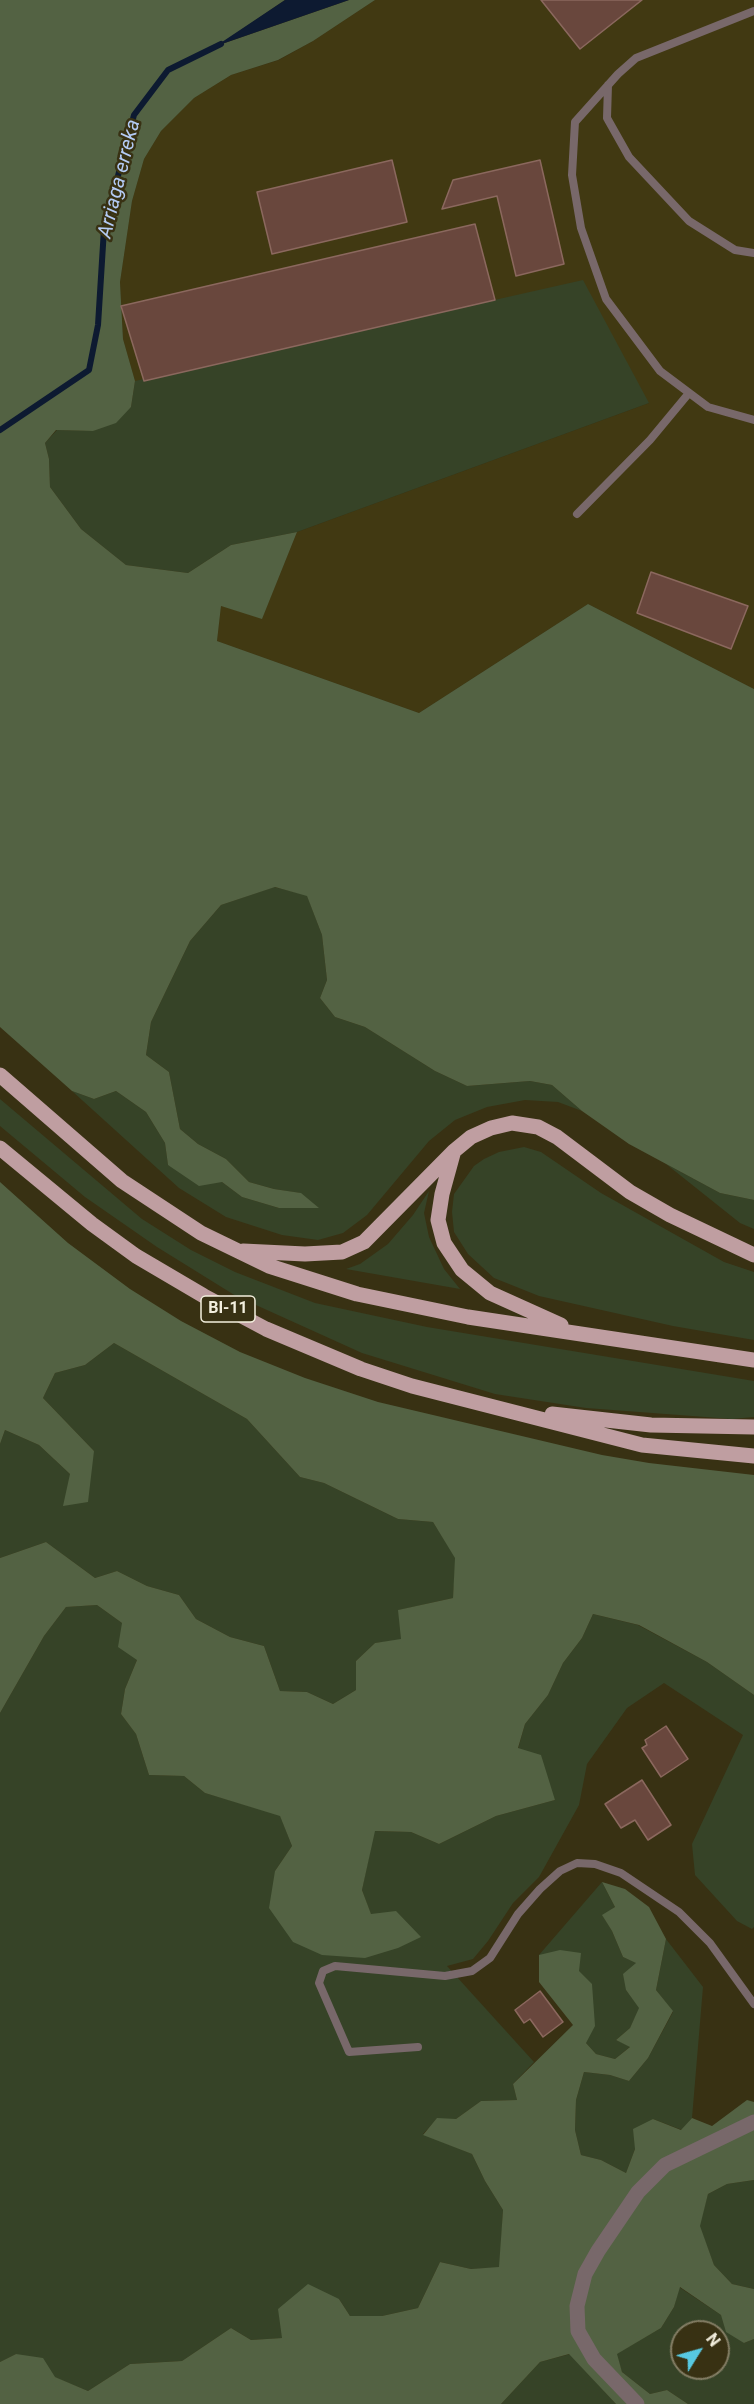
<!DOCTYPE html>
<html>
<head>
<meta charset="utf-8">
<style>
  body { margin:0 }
  #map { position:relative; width:754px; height:2404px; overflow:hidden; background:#383113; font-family:Roboto,sans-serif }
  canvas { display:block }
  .north { position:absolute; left:670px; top:2320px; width:60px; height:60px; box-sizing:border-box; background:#383113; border:2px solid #837d64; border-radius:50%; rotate:53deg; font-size:16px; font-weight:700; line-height:24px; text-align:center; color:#f3efde }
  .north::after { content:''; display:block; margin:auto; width:21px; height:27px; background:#57c9e2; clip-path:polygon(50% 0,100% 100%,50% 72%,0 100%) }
</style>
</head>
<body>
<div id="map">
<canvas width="754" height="2404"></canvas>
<div class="north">N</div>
</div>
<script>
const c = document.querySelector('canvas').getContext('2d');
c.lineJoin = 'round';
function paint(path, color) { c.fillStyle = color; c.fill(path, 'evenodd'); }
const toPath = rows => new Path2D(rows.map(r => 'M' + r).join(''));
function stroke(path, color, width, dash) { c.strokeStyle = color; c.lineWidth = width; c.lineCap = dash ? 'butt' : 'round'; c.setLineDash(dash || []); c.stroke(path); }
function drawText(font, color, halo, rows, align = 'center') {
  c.font = font + ' Roboto,sans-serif'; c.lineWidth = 5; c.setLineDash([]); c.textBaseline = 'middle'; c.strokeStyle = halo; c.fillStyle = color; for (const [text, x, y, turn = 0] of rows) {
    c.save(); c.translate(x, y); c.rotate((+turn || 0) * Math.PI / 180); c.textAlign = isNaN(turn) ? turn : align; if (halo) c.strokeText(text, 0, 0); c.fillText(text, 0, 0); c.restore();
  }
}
paint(toPath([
  [375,0,754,0,754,689,588,604,419,713,217,641,221,606,262,618,297,532,649,403,135,381,123,339,120,282,132,201,144,159,161,131,194,98,231,75,279,60,313,41]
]), '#413912');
paint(toPath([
  [583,280,649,403,297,532,231,545,188,573,126,565,81,529,50,487,49,459,45,443,57,430,93,431,131,407,135,381],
  [274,887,307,895,322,935,327,980,320,998,335,1017,365,1027,435,1071,467,1086,530,1081,552,1085,582,1111,558,1102,525,1100,487,1107,455,1120,429,1141,367,1215,343,1233,318,1240,282,1235,226,1217,179,1188,72,1091,94,1099,116,1091,146,1112,165,1143,168,1165,222,1182,242,1197,279,1208,318,1208,300,1193,274,1189,249,1182,226,1159,198,1144,180,1129,169,1072,146,1055,151,1022,190,941,221,905],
  [0,1099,142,1219,191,1250,235,1272,315,1303,427,1327,754,1381,754,1417,732,1419,586,1408,495,1394,362,1353,236,1296,157,1247,85,1197,0,1126],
  [524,1147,541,1152,601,1193,724,1262,754,1272,754,1340,673,1326,539,1296,494,1278,468,1254,454,1232,452,1212,454,1194,474,1166,484,1159,499,1152],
  [666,1164,720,1193,754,1200,754,1229,740,1223],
  [429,1191,424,1213,429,1237,444,1269,460,1289,346,1269,360,1264,388,1244,413,1215],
  [114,1343,247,1419,300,1477,324,1483,398,1519,433,1522,456,1558,453,1598,399,1610,402,1640,375,1643,356,1661,356,1690,333,1704,307,1692,280,1691,264,1646,230,1637,196,1619,179,1595,147,1586,117,1571,95,1578,46,1542,0,1558,0,1444,5,1430,39,1445,70,1474,94,1451,43,1398,55,1373,85,1365],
  [97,1605,122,1623,137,1660,125,1689,121,1714,136,1734,149,1775,184,1776,205,1793,280,1815,292,1846,275,1871,371,1915,362,1890,374,1831,411,1832,439,1844,496,1816,555,1800,518,1749,525,1724,548,1695,563,1663,582,1638,593,1614,638,1625,707,1662,754,1695,754,1927,752,1929,737,1921,695,1875,692,1844,743,1735,664,1683,627,1708,587,1764,579,1805,539,1877,513,1903,488,1941,473,1959,447,1966,534,2062,513,2084,517,2100,481,2101,456,2119,437,2119,423,2134,472,2154,485,2181,503,2210,500,2268,471,2269,440,2262,418,2308,382,2316,350,2316,339,2299,283,2338,251,2340,231,2328,182,2361,130,2364,88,2391,54,2377,16,2354,0,2362,0,1713,44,1636,66,1607],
  [602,1882,615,1907,603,1916,612,1931,623,1957,637,1963,626,1990,640,2008,630,2028,616,2040,631,2046,615,2059,596,2054,586,2043,539,1955],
  [666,1939,703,1987,692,2118,682,2130,653,2119,635,2149,626,2173,601,2160,581,2155,575,2130,576,2100,584,2072,610,2075,629,2081,648,2058,673,2012,656,1990],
  [754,2180,754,2289,732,2284,714,2265,699,2226,708,2194,727,2184],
  [679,2287,721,2315,744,2343,754,2339,754,2404,688,2404,667,2390,650,2394,622,2372,616,2354,661,2328,674,2307],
  [682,2332,718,2332,718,2368,682,2368],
  [570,2354,616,2404,501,2404,540,2362]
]), '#364327');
paint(toPath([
  [0,0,285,0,219,45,349,0,375,0,313,41,278,60,231,75,194,98,161,131,144,159,132,201,120,282,123,339,135,381,131,407,116,423,93,431,56,430,45,443,49,459,50,487,81,529,126,565,188,573,231,545,297,532,262,619,221,606,217,641,419,713,588,604,754,689,754,1200,720,1193,629,1144,582,1111,552,1085,530,1081,467,1086,435,1071,365,1027,335,1017,320,998,327,980,322,935,307,896,275,887,221,905,190,941,151,1022,146,1055,169,1072,180,1129,198,1144,226,1159,249,1182,274,1189,301,1193,319,1208,279,1208,242,1197,222,1182,199,1186,168,1165,165,1143,146,1112,116,1091,94,1099,72,1091,0,1027],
  [0,1182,68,1243,130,1289,181,1321,240,1352,305,1378,378,1402,602,1455,649,1463,754,1475,754,1695,707,1662,639,1625,593,1614,582,1638,563,1663,548,1695,525,1724,518,1748,541,1755,555,1800,496,1816,439,1844,411,1832,375,1831,362,1890,371,1914,396,1911,421,1937,398,1948,365,1958,322,1955,293,1942,269,1908,275,1871,292,1846,280,1816,205,1793,184,1776,149,1775,136,1734,121,1714,125,1689,137,1660,118,1647,122,1623,97,1605,66,1607,44,1636,0,1713,0,1558,46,1542,95,1578,117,1571,147,1586,179,1595,196,1619,230,1637,264,1646,280,1691,307,1692,333,1704,356,1690,356,1661,375,1643,401,1639,398,1610,453,1598,455,1558,433,1522,398,1519,324,1483,300,1477,247,1419,114,1343,85,1365,55,1373,43,1398,94,1451,88,1502,63,1506,70,1474,39,1445,5,1430,0,1444],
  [602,1882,625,1889,649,1907,666,1939,656,1990,673,2011,648,2058,629,2081,610,2075,584,2072,576,2100,575,2130,581,2155,601,2160,626,2173,635,2149,633,2129,653,2119,681,2130,692,2118,712,2126,747,2100,754,2102,754,2180,727,2184,708,2194,700,2226,714,2265,732,2284,754,2289,754,2339,744,2343,726,2332,721,2315,680,2287,674,2307,661,2328,617,2354,622,2372,650,2394,667,2390,688,2404,616,2404,569,2354,540,2362,501,2404,0,2404,0,2362,16,2354,43,2358,55,2377,88,2391,130,2364,182,2361,231,2328,251,2340,282,2338,278,2309,308,2284,339,2299,350,2316,382,2316,418,2308,440,2262,471,2269,499,2267,503,2210,485,2181,472,2154,423,2135,437,2118,456,2119,481,2101,517,2100,513,2084,573,2025,539,1982,539,1955,560,1950,581,1953,579,1971,592,1984,595,2026,586,2043,596,2054,615,2059,630,2047,616,2040,630,2028,639,2008,626,1990,623,1974,636,1963,623,1957,612,1931,602,1915,615,1907]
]), '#536243');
paint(toPath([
  [285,0,349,0,216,46]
]), '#0d1a31');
stroke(toPath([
  [0,430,89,370,98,325,104,229,134,115,168,70,221,44]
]), '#0d1a31', 6);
const building = toPath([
  [541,0,642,0,580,49,541,0],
  [392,160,407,222,272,254,257,192,392,160],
  [540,160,564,264,516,276,497,196,442,209,453,180,540,160],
  [475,224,495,300,144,381,121,306,475,224],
  [651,572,748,606,731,649,637,613,651,572],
  [666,1726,688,1759,661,1777,642,1748,647,1745,645,1740,666,1726],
  [642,1780,671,1825,648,1840,635,1820,621,1828,605,1804,642,1780],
  [540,1991,563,2022,543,2037,530,2019,524,2023,515,2010,540,1991]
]);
paint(building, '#69473d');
stroke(building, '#8b685e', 1.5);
stroke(toPath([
  [754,11,636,58,618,74,575,122,572,175,581,228,606,299,660,371,708,407,754,420],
  [608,85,607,118,629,157,689,221,735,250,754,253],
  [577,514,650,440,689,393],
  [418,2047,349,2052,319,1983,323,1971,335,1966,445,1976,472,1971,490,1958,518,1914,540,1889,560,1871,577,1863,595,1864,621,1873,679,1912,710,1943,754,2004]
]), '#78686a', 8);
stroke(toPath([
  [637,2404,594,2359,578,2331,577,2306,585,2274,598,2251,638,2192,665,2165,754,2122]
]), '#78686a', 15);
stroke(toPath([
  [0,1075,122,1181,201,1233,269,1266,357,1294,468,1317,754,1360],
  [0,1148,92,1224,136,1256,204,1296,266,1329,361,1369,412,1386,642,1445,754,1456],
  [453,1154,442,1194,438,1220,444,1243,462,1270,490,1293,561,1325],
  [243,1251,305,1254,342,1252,364,1242,454,1151,471,1137,491,1128,512,1123,538,1127,557,1137,630,1192,670,1215,754,1255],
  [552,1414,651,1425,754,1427]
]), '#bf9ea1', 15);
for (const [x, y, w] of [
  [228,1309,54]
]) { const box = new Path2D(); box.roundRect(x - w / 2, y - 13, w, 26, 4.5); c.fillStyle = '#383113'; c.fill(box); stroke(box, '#f3efde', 1.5); }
drawText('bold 16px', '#f3efde', null, [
  ["BI-11",228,1309]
]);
drawText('italic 20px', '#b4cbf5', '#383113', [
  ["Arriaga erreka",120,179,-76]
]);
</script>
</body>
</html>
